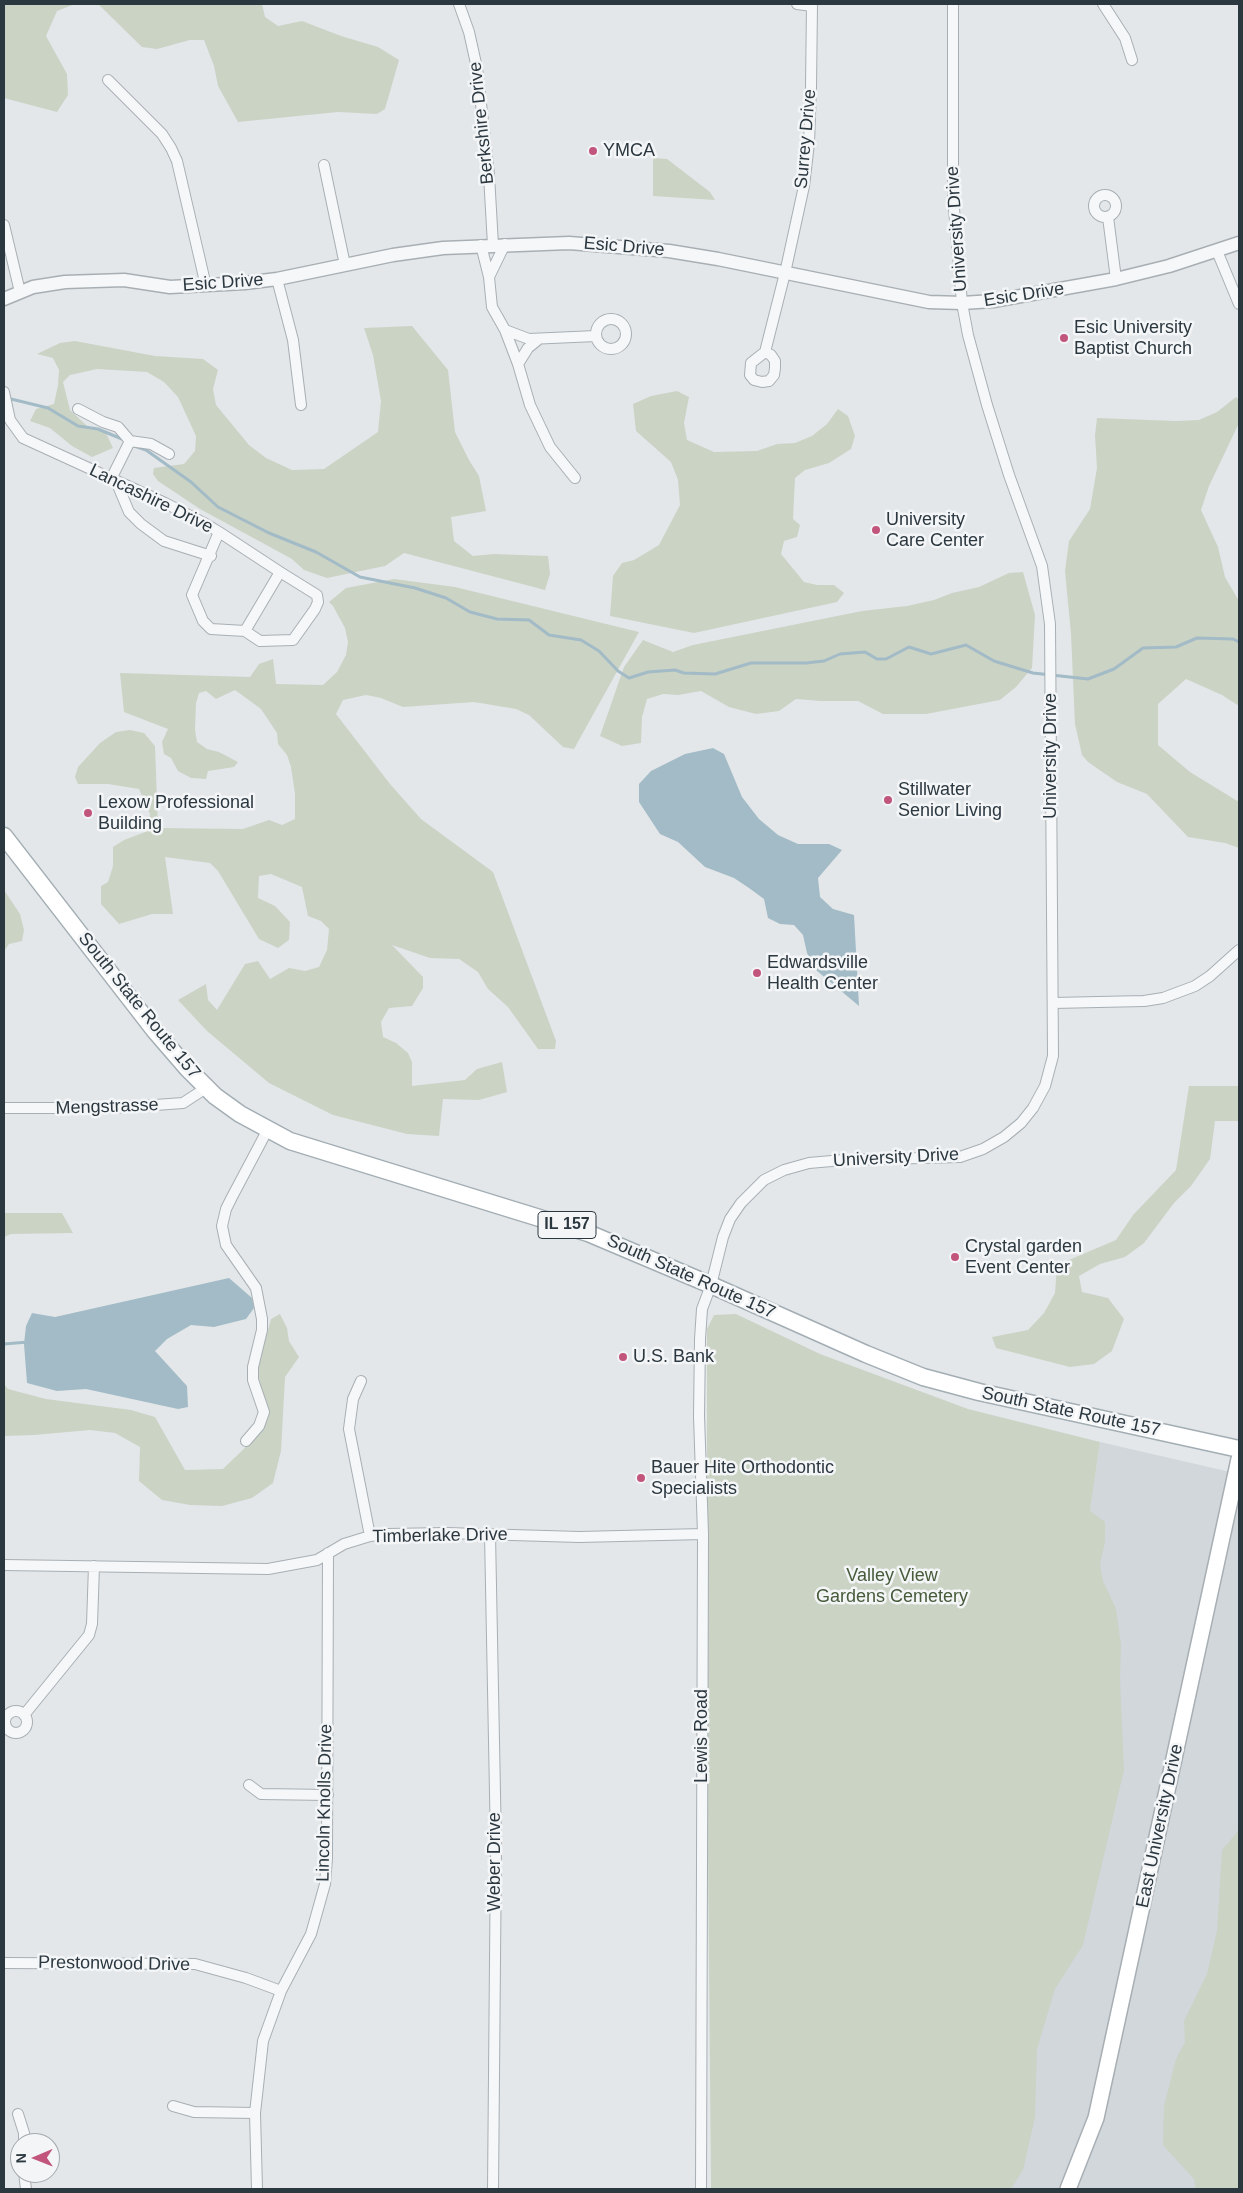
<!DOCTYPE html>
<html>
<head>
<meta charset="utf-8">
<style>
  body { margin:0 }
  #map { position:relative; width:1243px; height:2193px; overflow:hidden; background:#e3e7ea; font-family:Helvetica,sans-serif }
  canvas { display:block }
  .frame { position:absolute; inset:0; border:5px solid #2c3840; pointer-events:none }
  .north { position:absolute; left:10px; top:2133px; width:50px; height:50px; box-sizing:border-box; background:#f3f5f7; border:1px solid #a3a9ae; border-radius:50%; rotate:269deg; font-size:14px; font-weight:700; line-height:20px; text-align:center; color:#2c3840 }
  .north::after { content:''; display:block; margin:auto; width:18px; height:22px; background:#c2557b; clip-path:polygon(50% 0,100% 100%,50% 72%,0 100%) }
</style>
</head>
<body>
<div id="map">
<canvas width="1243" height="2193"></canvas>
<div class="frame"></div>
<div class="north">N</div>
</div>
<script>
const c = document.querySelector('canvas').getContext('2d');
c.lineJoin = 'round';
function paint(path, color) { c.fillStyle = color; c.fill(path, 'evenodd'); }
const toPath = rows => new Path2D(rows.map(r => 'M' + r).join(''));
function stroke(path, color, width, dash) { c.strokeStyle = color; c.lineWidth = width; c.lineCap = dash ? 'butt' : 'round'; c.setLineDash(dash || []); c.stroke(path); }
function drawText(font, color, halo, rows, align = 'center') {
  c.font = font + ' Helvetica,sans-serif'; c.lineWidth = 5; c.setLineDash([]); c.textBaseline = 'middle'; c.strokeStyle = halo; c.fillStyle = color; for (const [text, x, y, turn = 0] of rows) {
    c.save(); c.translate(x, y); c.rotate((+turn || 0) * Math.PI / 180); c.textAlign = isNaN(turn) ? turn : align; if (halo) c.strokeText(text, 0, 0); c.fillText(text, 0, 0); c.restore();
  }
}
paint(toPath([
  [1100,1442,1239,1474,1239,2189,868,2189,1048,1792]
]), '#d1d7db');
paint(toPath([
  [4,4,75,4,57,11,46,36,67,74,68,95,57,112,4,98],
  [98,4,262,4,265,17,278,26,302,21,341,36,378,47,399,60,385,109,377,114,338,112,238,122,218,86,214,66,204,40,190,40,157,49,142,47],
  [653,158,667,159,710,192,715,200,653,196],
  [412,326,448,370,455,432,469,460,479,476,486,511,451,517,454,541,473,556,494,554,548,556,550,574,545,590,404,553,385,566,327,578,304,570,292,559,200,509,158,481,153,474,154,468,184,464,195,451,196,436,178,397,164,382,147,372,97,369,70,375,63,382,70,410,87,426,106,433,113,448,92,457,72,446,50,428,30,421,36,409,54,404,58,385,59,370,53,358,37,354,60,343,75,341,155,356,203,359,218,370,213,389,216,405,249,445,266,458,292,470,324,469,378,432,381,401,373,355,364,328],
  [677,391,689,397,684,423,687,440,714,452,757,451,777,444,795,443,812,436,827,424,838,409,848,416,855,436,851,449,829,463,805,470,795,478,793,519,800,525,797,537,784,541,781,554,804,582,817,585,834,585,844,593,837,602,694,633,610,616,613,576,622,563,634,560,659,545,680,505,678,480,671,462,636,431,633,404,651,396],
  [1236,397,1239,400,1239,423,1209,486,1201,510,1218,547,1225,577,1239,601,1239,706,1222,695,1186,679,1158,704,1158,745,1190,772,1239,802,1239,848,1225,843,1188,837,1147,794,1117,782,1088,762,1082,755,1075,724,1071,634,1065,571,1069,541,1090,509,1097,468,1095,435,1097,418,1176,421,1199,420,1217,412],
  [1023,572,1035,615,1032,668,1016,687,1000,700,926,714,883,714,858,701,821,701,796,699,779,711,756,714,729,707,701,691,678,695,663,694,647,699,642,717,641,743,622,746,600,736,624,667,643,640,673,652,693,645,862,611,907,606,934,600,952,593,979,587,1009,573],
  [394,579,455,587,639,632,574,749,563,747,529,715,516,709,474,702,403,707,381,698,366,695,343,700,336,714,390,784,421,819,493,872,556,1041,555,1049,538,1049,508,1007,488,989,478,972,459,959,430,958,392,945,423,977,423,988,412,1006,389,1008,381,1022,383,1037,396,1043,408,1053,412,1062,412,1086,465,1080,477,1069,502,1062,507,1092,479,1100,443,1099,439,1136,407,1134,333,1115,269,1083,207,1031,178,1000,206,984,208,1000,217,1010,245,964,258,961,270,979,289,968,305,971,319,967,327,950,329,929,321,921,308,916,302,887,271,874,259,876,258,898,275,906,290,922,289,940,278,948,259,939,218,871,210,863,165,857,173,914,152,914,119,924,101,904,101,886,108,882,113,866,113,847,124,840,148,831,150,814,139,789,108,784,78,784,75,777,78,767,100,743,116,732,130,730,144,733,155,746,158,828,243,829,269,820,282,825,295,819,295,794,291,767,287,755,278,744,277,733,261,709,235,690,216,699,206,691,199,693,196,703,195,730,197,742,207,749,219,752,238,762,234,767,208,771,206,779,191,778,178,771,171,758,164,754,162,742,168,729,124,712,120,673,250,677,259,664,273,659,276,684,323,685,337,672,346,655,348,642,345,628,333,606,329,602,346,588],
  [4,890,20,914,24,930,22,941,9,944,4,951],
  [1189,1086,1239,1086,1239,1121,1215,1121,1210,1159,1191,1186,1174,1203,1144,1243,1125,1257,1100,1264,1079,1276,1082,1292,1108,1298,1124,1319,1112,1351,1094,1364,1070,1367,996,1348,992,1337,1028,1330,1044,1313,1055,1293,1057,1265,1116,1240,1133,1215,1176,1170],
  [4,1213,62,1213,73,1233,11,1234,4,1237],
  [280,1314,287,1328,289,1341,299,1357,285,1377,281,1451,273,1483,252,1498,222,1506,190,1505,162,1500,139,1481,140,1447,115,1433,90,1430,34,1435,4,1436,4,1384,8,1389,46,1399,131,1410,155,1417,185,1470,223,1469,257,1436,263,1426,261,1386,257,1370,271,1319],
  [736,1314,820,1354,968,1409,1100,1442,1090,1511,1105,1522,1105,1541,1100,1565,1103,1581,1116,1609,1121,1645,1120,1679,1124,1770,1083,1945,1055,1989,1037,2049,1035,2117,1023,2170,1011,2189,711,2189,707,1741,707,1329,714,1315],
  [1239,1830,1239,2189,1196,2189,1194,2179,1163,2145,1164,2106,1176,2059,1185,2042,1184,2021,1207,1974,1217,1931,1222,1850]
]), '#cbd3c5');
paint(toPath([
  [713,748,724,754,742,797,759,819,778,835,798,844,829,844,842,850,818,878,820,897,833,909,854,915,859,1006,816,970,807,953,803,935,794,925,780,924,768,918,764,899,749,888,734,878,705,867,678,842,660,834,639,802,639,784,651,771,685,754],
  [229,1278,252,1298,254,1308,246,1319,214,1327,191,1325,167,1339,155,1351,187,1386,188,1407,178,1409,86,1389,57,1391,27,1383,24,1344,26,1326,32,1313,55,1317]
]), '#a2bbc6');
stroke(toPath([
  [7,398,48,408,78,426,98,429,122,439],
  [134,446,146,450,191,482,218,507,269,533,316,552,360,577,415,588,446,598,470,612,497,619,529,620,549,635,581,640,599,651,618,671,629,678,648,672,675,670,684,673,715,674,751,663,806,663,824,661,840,654,865,652,877,659,886,659,909,647,931,654,966,645,994,661,1033,673,1088,679,1114,669,1143,648,1176,647,1197,638,1233,639,1239,642],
  [4,1344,28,1342]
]), '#a2bbc6', 3);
const minor = toPath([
  [459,4,469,32,477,68,489,175,493,245],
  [797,4,812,6],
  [1103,4,1125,38,1132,60],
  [108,80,162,134,171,148,177,161,206,286],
  [324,165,345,265],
  '1094 206a11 11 0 1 1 22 0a11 11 0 1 1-22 0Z',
  [1108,217,1116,279],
  [4,225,20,292],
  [481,245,489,277,492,307,505,330,518,364,530,405,550,447,575,478],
  [1217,251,1239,304],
  [489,277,505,244],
  [277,279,293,340,301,405],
  '596 334a15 15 0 1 1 30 0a15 15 0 1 1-30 0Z',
  [505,330,529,339,596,336],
  [765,352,771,355,775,361,775,368,774,375,769,381,762,382,754,380,750,375,751,363,765,352,785,273,804,186,809,143,811,87,812,4],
  [518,364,528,348,539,339],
  [4,392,10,420,23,438,165,503,206,524,219,532,280,572,317,595,318,602,315,609,293,640,260,641,245,631,280,572],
  [78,409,103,422,118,427,130,441,151,444,169,454],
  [111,479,130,441],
  [116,481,129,512,141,524,164,541,211,556],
  [219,532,192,595,203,621,211,629,245,631],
  [1053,1003,1144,1001,1163,998,1195,986,1210,976,1239,950],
  [4,1108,113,1108,183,1103,206,1088],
  [361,1381,353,1399,349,1429,370,1536],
  [246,1441,259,1426,264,1412,253,1380,253,1367,262,1330,262,1319,256,1288,226,1245,222,1226,226,1209,232,1197,268,1129],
  [490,1534,496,1845,493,2189],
  [4,1565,268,1569,317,1560,344,1544,370,1536,388,1534,446,1533,579,1537,703,1534],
  '5 1722a11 11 0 1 1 22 0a11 11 0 1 1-22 0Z',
  [24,1715,89,1635,92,1624,94,1566],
  [249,1785,261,1794,328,1795],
  [4,1963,195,1964,246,1978,281,1991],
  [173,2106,194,2112,255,2113],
  [18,2114,24,2133,24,2143],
  [24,2173,26,2189],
  [257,2189,255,2113,263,2041,281,1991,311,1934,325,1884,327,1858,328,1553],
  [701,2189,703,1534,699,1416,700,1339,702,1309,711,1285,723,1237,730,1219,741,1203,764,1180,784,1170,809,1163,843,1160,960,1157,983,1149,1004,1137,1021,1123,1033,1108,1045,1086,1053,1056,1050,624,1042,566,1009,475,987,405,968,335,962,303,953,197,953,4]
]);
const tertiary = toPath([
  [4,299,33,287,65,282,124,280,170,287,245,283,277,279,393,255,443,248,569,243,669,251,718,259,929,302,962,303,993,301,1116,279,1169,266,1239,243]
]);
const secondary = toPath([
  [1068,2189,1096,2118,1239,1459]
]);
const primary = toPath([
  [4,836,155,1031,187,1068,215,1096,240,1114,290,1141,588,1233,711,1285,866,1354,923,1377,979,1392,1239,1449]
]);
stroke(minor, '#a8afb4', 12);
stroke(tertiary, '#a8afb4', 15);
stroke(secondary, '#a8afb4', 18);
stroke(primary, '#a3aeb4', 19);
stroke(minor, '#f5f7f8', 10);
stroke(tertiary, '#f5f7f8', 12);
stroke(secondary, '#fff', 15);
stroke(primary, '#fff', 16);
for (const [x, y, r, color] of [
  [593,151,5,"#c2557b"],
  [1064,338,5,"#c2557b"],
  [876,530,5,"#c2557b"],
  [888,800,5,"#c2557b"],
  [88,813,5,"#c2557b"],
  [757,973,5,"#c2557b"],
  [955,1257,5,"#c2557b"],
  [623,1357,5,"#c2557b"],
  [641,1478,5,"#c2557b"]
]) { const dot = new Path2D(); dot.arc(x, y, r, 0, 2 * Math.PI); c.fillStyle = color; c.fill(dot); stroke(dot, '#f3f5f7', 2); }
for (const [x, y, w] of [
  [567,1225,58]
]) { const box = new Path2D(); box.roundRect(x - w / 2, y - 13.5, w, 27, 4); c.fillStyle = '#f3f5f7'; c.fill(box); stroke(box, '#2c3840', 1); }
drawText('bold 16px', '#2c3840', null, [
  ["IL 157",567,1225]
]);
drawText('18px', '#2c3840', '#f3f5f7', [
  ["Berkshire Drive",482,123,-96],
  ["Surrey Drive",806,139,-85],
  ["University Drive",957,229,-94],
  ["Esic Drive",624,247,5],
  ["Esic Drive",223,283,-4],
  ["Esic Drive",1024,295,-9],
  ["Lancashire Drive",151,499,26],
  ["University Drive",1051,756,-90],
  ["South State Route 157",139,1006,51],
  ["Mengstrasse",107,1107,-2],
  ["University Drive",896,1158,-3],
  ["South State Route 157",691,1277,24],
  ["South State Route 157",1071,1412,12],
  ["Timberlake Drive",440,1536,-1],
  ["Lewis Road",702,1736,-90],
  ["Lincoln Knolls Drive",325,1803,-89],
  ["East University Drive",1160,1826,-78],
  ["Weber Drive",495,1862,-90],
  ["Prestonwood Drive",114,1964,1]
]);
drawText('18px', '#2c3840', '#f3f5f7', [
  ["YMCA",603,151],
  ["Esic University",1074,328],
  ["Baptist Church",1074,349],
  ["University",886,520],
  ["Care Center",886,541],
  ["Stillwater",898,790],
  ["Senior Living",898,811],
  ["Lexow Professional",98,803],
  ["Building",98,824],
  ["Edwardsville",767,963],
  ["Health Center",767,984],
  ["Crystal garden",965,1247],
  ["Event Center",965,1268],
  ["U.S. Bank",633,1357],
  ["Bauer Hite Orthodontic",651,1468],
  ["Specialists",651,1489]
], 'left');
drawText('18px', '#475b3b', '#f3f5f7', [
  ["Valley View",892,1576],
  ["Gardens Cemetery",892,1597]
]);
</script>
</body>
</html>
